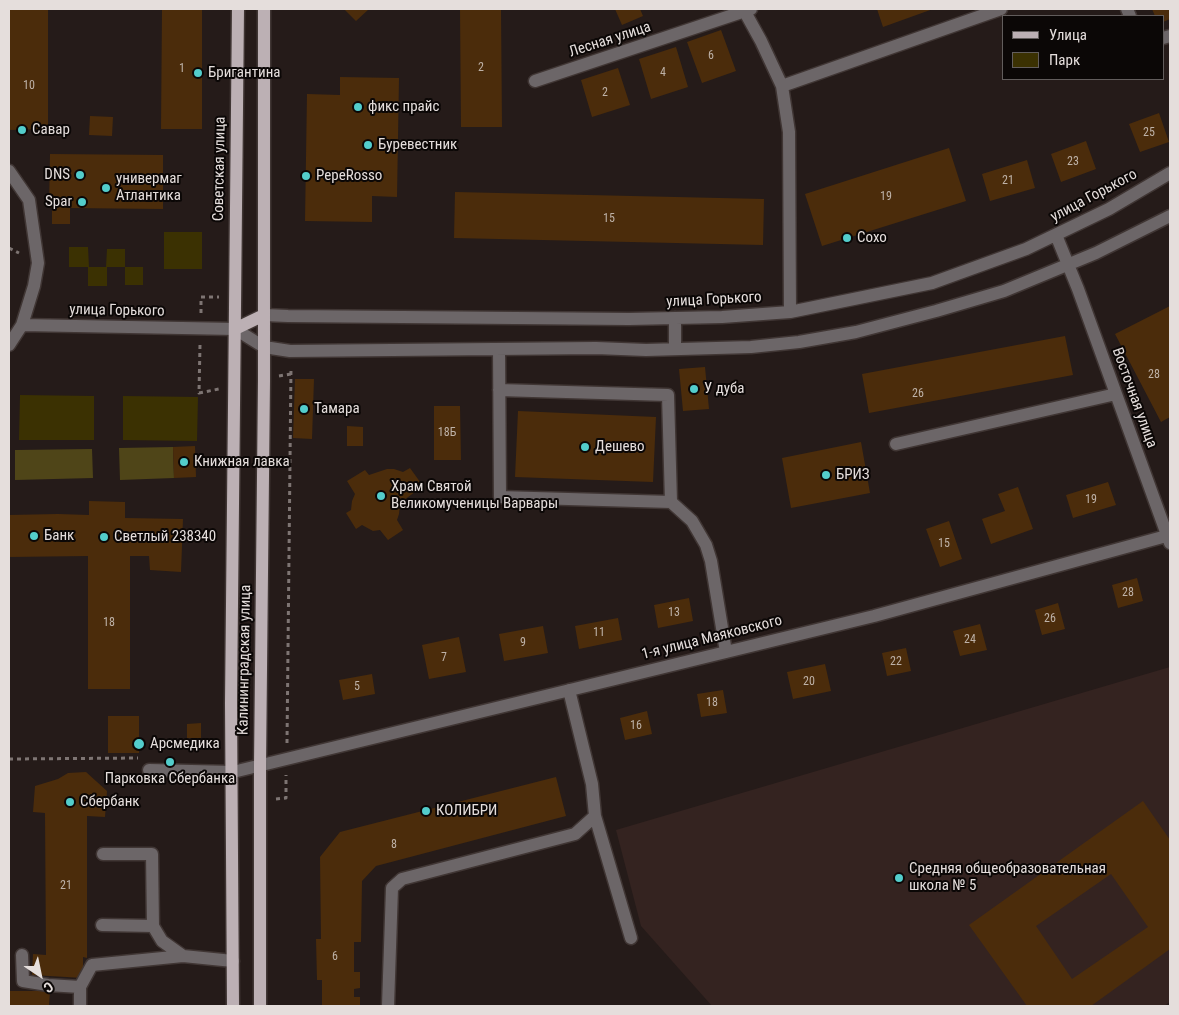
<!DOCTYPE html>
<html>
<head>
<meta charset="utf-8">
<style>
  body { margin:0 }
  #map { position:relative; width:1179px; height:1015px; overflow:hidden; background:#251b19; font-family:"Roboto Condensed",sans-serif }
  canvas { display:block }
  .frame { position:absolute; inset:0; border:10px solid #e5dedc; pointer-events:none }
  .legend { position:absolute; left:1002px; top:15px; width:162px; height:65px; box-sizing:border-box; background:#0b0706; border:1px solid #625d5c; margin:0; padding:6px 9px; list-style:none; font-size:15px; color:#e5dedc }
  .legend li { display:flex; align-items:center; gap:10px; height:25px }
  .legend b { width:25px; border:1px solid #625d5c }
  .north { position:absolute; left:15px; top:950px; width:50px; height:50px; -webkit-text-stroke:4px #0b0706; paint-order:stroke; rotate:146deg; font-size:14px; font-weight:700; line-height:20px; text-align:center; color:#e5dedc }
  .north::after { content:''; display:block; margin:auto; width:18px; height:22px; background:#e5dedc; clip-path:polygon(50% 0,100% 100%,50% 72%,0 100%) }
</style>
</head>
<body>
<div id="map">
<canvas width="1179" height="1015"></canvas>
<div class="frame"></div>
<ul class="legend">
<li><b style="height:6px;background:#bcb0b4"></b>Улица</li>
<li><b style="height:14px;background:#3b3102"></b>Парк</li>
</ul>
<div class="north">С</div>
</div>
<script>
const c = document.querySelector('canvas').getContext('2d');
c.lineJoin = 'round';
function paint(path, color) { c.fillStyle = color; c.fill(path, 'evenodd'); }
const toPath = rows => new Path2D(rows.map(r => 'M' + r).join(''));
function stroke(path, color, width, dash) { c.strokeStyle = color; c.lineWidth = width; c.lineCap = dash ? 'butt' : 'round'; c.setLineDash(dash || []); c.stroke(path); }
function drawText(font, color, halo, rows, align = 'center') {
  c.font = font + ' "Roboto Condensed",sans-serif'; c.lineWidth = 4; c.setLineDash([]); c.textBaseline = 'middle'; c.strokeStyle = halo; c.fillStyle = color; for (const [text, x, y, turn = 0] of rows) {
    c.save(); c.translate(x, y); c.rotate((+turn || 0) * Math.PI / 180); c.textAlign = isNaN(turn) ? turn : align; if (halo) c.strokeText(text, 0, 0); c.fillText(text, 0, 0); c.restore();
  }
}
paint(toPath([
  [1170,667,1170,1002,1164,1006,712,1006,641,926,616,830]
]), '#342320');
paint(toPath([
  [164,232,202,232,202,269,164,269],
  [69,247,88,247,89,267,106,267,107,249,125,249,125,267,143,267,143,285,125,285,125,267,107,267,107,286,88,286,88,267,69,267],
  [20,395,94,396,94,440,19,440],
  [123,396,198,397,197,441,123,440]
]), '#3b3102');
paint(toPath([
  [173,447,174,478,120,480,119,448],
  [92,449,93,478,15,480,15,450]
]), '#4f4518');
paint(toPath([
  [9,9,48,9,48,129,9,130],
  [162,9,202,9,202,129,161,129],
  [344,9,369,9,356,21],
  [460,9,501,9,502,127,461,127],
  [615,9,640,9,643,16,622,25],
  [877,9,933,9,883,27],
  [1152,9,1170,9,1170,19,1163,22,1163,16,1155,16],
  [721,30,736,71,702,83,687,42],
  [676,47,688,87,651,99,639,59],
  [618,68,630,105,592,117,581,80],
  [340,77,399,78,397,197,372,196,372,222,305,221,307,94,340,95],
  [1159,113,1169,142,1140,152,1129,124],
  [90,116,113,117,112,136,89,135],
  [1086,141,1096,169,1061,182,1051,154],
  [949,148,966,201,822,246,805,194],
  [50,154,163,155,163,209,70,208,70,224,52,224,52,208,49,208],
  [1027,160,1035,188,990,201,982,174],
  [455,192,764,199,763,245,454,238],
  [1170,306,1170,417,1161,422,1115,334],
  [1065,336,1073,375,869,413,862,374],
  [705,367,709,409,683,411,679,369],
  [295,379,314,379,312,439,293,438],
  [434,406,460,406,461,460,434,460],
  [518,411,656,417,653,482,515,477],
  [347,426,363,427,363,446,347,446],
  [861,442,870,493,791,508,782,458],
  [195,446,196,477,174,478,173,447],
  [410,468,423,486,400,503,399,514,397,520,403,530,388,540,380,530,373,531,362,525,356,529,346,513,351,510,352,501,355,494,347,481,365,470,369,475,387,469,394,469,403,472],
  [1108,482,1116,505,1073,518,1066,495],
  [1018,487,1033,529,991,544,982,519,1005,511,998,494],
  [89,501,125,502,125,518,183,519,181,572,150,570,149,556,130,556,130,689,88,689,88,556,9,557,9,515,58,514,89,515],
  [949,521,962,559,940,567,926,529],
  [1137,578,1143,601,1118,608,1112,585],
  [689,598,693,621,658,628,654,605],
  [1058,603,1065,629,1042,635,1035,610],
  [618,618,622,640,579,649,575,626],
  [980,624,987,650,960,656,953,631],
  [543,626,548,653,504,661,499,634],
  [459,637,466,672,429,679,422,645],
  [906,648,911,671,887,676,882,653],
  [825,664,831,691,793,699,787,672],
  [372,674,375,694,343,700,339,680],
  [723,690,727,713,701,717,697,694],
  [647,711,652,734,625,740,620,718],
  [108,716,139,716,139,753,108,753],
  [201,723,201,738,187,738,187,724],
  [86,772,107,791,105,817,87,816,87,958,83,957,83,978,32,975,33,954,46,955,45,813,33,812,35,786,58,779,68,773],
  [556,777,566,816,376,866,362,881,361,942,354,942,354,972,360,972,360,988,354,989,354,997,360,997,360,1006,322,1006,322,980,317,980,316,939,321,939,320,857,340,832],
  [1143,801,1170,840,1170,949,1091,1006,1027,1006,969,925],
  [1111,874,1148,927,1072,979,1036,926],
  [9,991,50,991,49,1006,9,1006]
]), '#4b2c0b');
const minor = toPath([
  [1127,9,1130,16],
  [745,12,761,41,782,86,789,132,790,312],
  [1163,38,1170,36],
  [535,81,751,9],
  [782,86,1001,9],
  [9,171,29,200,38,263,34,286,22,325,9,345],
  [1056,235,1078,289,1170,543],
  [264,315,288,316,629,319,722,317,790,312,932,283,1026,249,1109,209,1170,173],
  [22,325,235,329,264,347,290,351,596,348,646,350,751,347,799,342,856,332,936,311,1004,291,1096,253,1170,216],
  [499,349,500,497,671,502,692,521,706,545,711,561,726,652],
  [675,349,675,318],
  [499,390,668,395,671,502],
  [896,444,1116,394],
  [149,770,233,772,874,616,1170,535],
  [595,816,631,938],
  [103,854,152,854,153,926,162,941,183,956],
  [102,925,153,926],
  [22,955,23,981,48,985,80,987],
  [80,1006,80,987,92,965,183,956,233,961],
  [388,1006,392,888,402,879,575,834,595,816,592,784,569,690]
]);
const major = toPath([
  [235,329,264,315],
  [233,1006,231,703,238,9],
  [260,1006,260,765,264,380,264,9]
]);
stroke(minor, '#403634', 15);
stroke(major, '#403634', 15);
stroke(toPath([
  [9,248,19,253],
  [201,313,201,297,219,297],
  [200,345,199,393,219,389],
  [279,376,291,374],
  [287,743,291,367],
  [9,759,138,758],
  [276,799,286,798,286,775]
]), '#7e7573', 3, [4, 4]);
stroke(minor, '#6c6668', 12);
stroke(major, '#bcb0b4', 12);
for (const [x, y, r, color] of [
  [198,73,5,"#53cdcb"],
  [358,107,5,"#53cdcb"],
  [22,130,5,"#53cdcb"],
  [368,145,5,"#53cdcb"],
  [80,175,5,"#53cdcb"],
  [306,176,5,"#53cdcb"],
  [106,188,5,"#53cdcb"],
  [82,202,5,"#53cdcb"],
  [847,238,5,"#53cdcb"],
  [694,389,5,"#53cdcb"],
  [304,409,5,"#53cdcb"],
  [585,447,5,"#53cdcb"],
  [184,462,5,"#53cdcb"],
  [826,475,5,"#53cdcb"],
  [381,496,5,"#53cdcb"],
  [34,536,5,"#53cdcb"],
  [104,537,5,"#53cdcb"],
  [139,744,6,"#53cdcb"],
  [170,762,5,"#53cdcb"],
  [70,802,5,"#53cdcb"],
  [426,811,5,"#53cdcb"],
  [899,878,5,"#53cdcb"]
]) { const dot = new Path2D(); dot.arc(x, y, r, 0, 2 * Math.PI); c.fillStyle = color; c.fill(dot); stroke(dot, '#0b0706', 2); }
drawText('12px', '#beb2a8', null, [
  ["6",711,56],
  ["2",481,68],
  ["1",182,69],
  ["4",663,73],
  ["10",29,86],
  ["2",605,93],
  ["25",1149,133],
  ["23",1073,162],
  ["21",1008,181],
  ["19",886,197],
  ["15",609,219],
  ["28",1154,375],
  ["26",918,394],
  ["18Б",447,433],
  ["19",1091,500],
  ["15",944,544],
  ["28",1128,593],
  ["13",674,613],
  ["26",1050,619],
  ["18",109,623],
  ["11",599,633],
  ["24",970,640],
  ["9",523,643],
  ["7",444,658],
  ["22",896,662],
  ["20",809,682],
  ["5",357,687],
  ["18",712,703],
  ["16",636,726],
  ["8",394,845],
  ["21",66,886],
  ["6",335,957]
]);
drawText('15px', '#e5dedc', '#0b0706', [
  ["Лесная улица",610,40,-18],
  ["Советская улица",220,169,-89],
  ["улица Горького",1094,196,-28],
  ["улица Горького",714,300,-3],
  ["улица Горького",117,311,1],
  ["Восточная улица",1134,398,70],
  ["1-я улица Маяковского",712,638,-14],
  ["Калининградская улица",245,660,-89]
]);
drawText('15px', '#e5dedc', '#0b0706', [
  ["Бригантина",208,73],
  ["фикс прайс",368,107],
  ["Савар",32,130],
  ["Буревестник",378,145],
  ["DNS",70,175,"right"],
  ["PepeRosso",316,176],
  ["универмаг",116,179],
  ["Атлантика",116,196],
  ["Spar",72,202,"right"],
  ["Сохо",857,238],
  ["У дуба",704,389],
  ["Тамара",314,409],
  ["Дешево",595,447],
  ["Книжная лавка",194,462],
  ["БРИЗ",836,475],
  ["Храм Святой",391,487],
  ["Великомученицы Варвары",391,504],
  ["Банк",44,536],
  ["Светлый 238340",114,537],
  ["Арсмедика",150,744],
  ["Парковка Сбербанка",170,779,"center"],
  ["Сбербанк",80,802],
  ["КОЛИБРИ",436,811],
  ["Средняя общеобразовательная",909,869],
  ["школа № 5",909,886]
], 'left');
</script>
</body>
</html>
